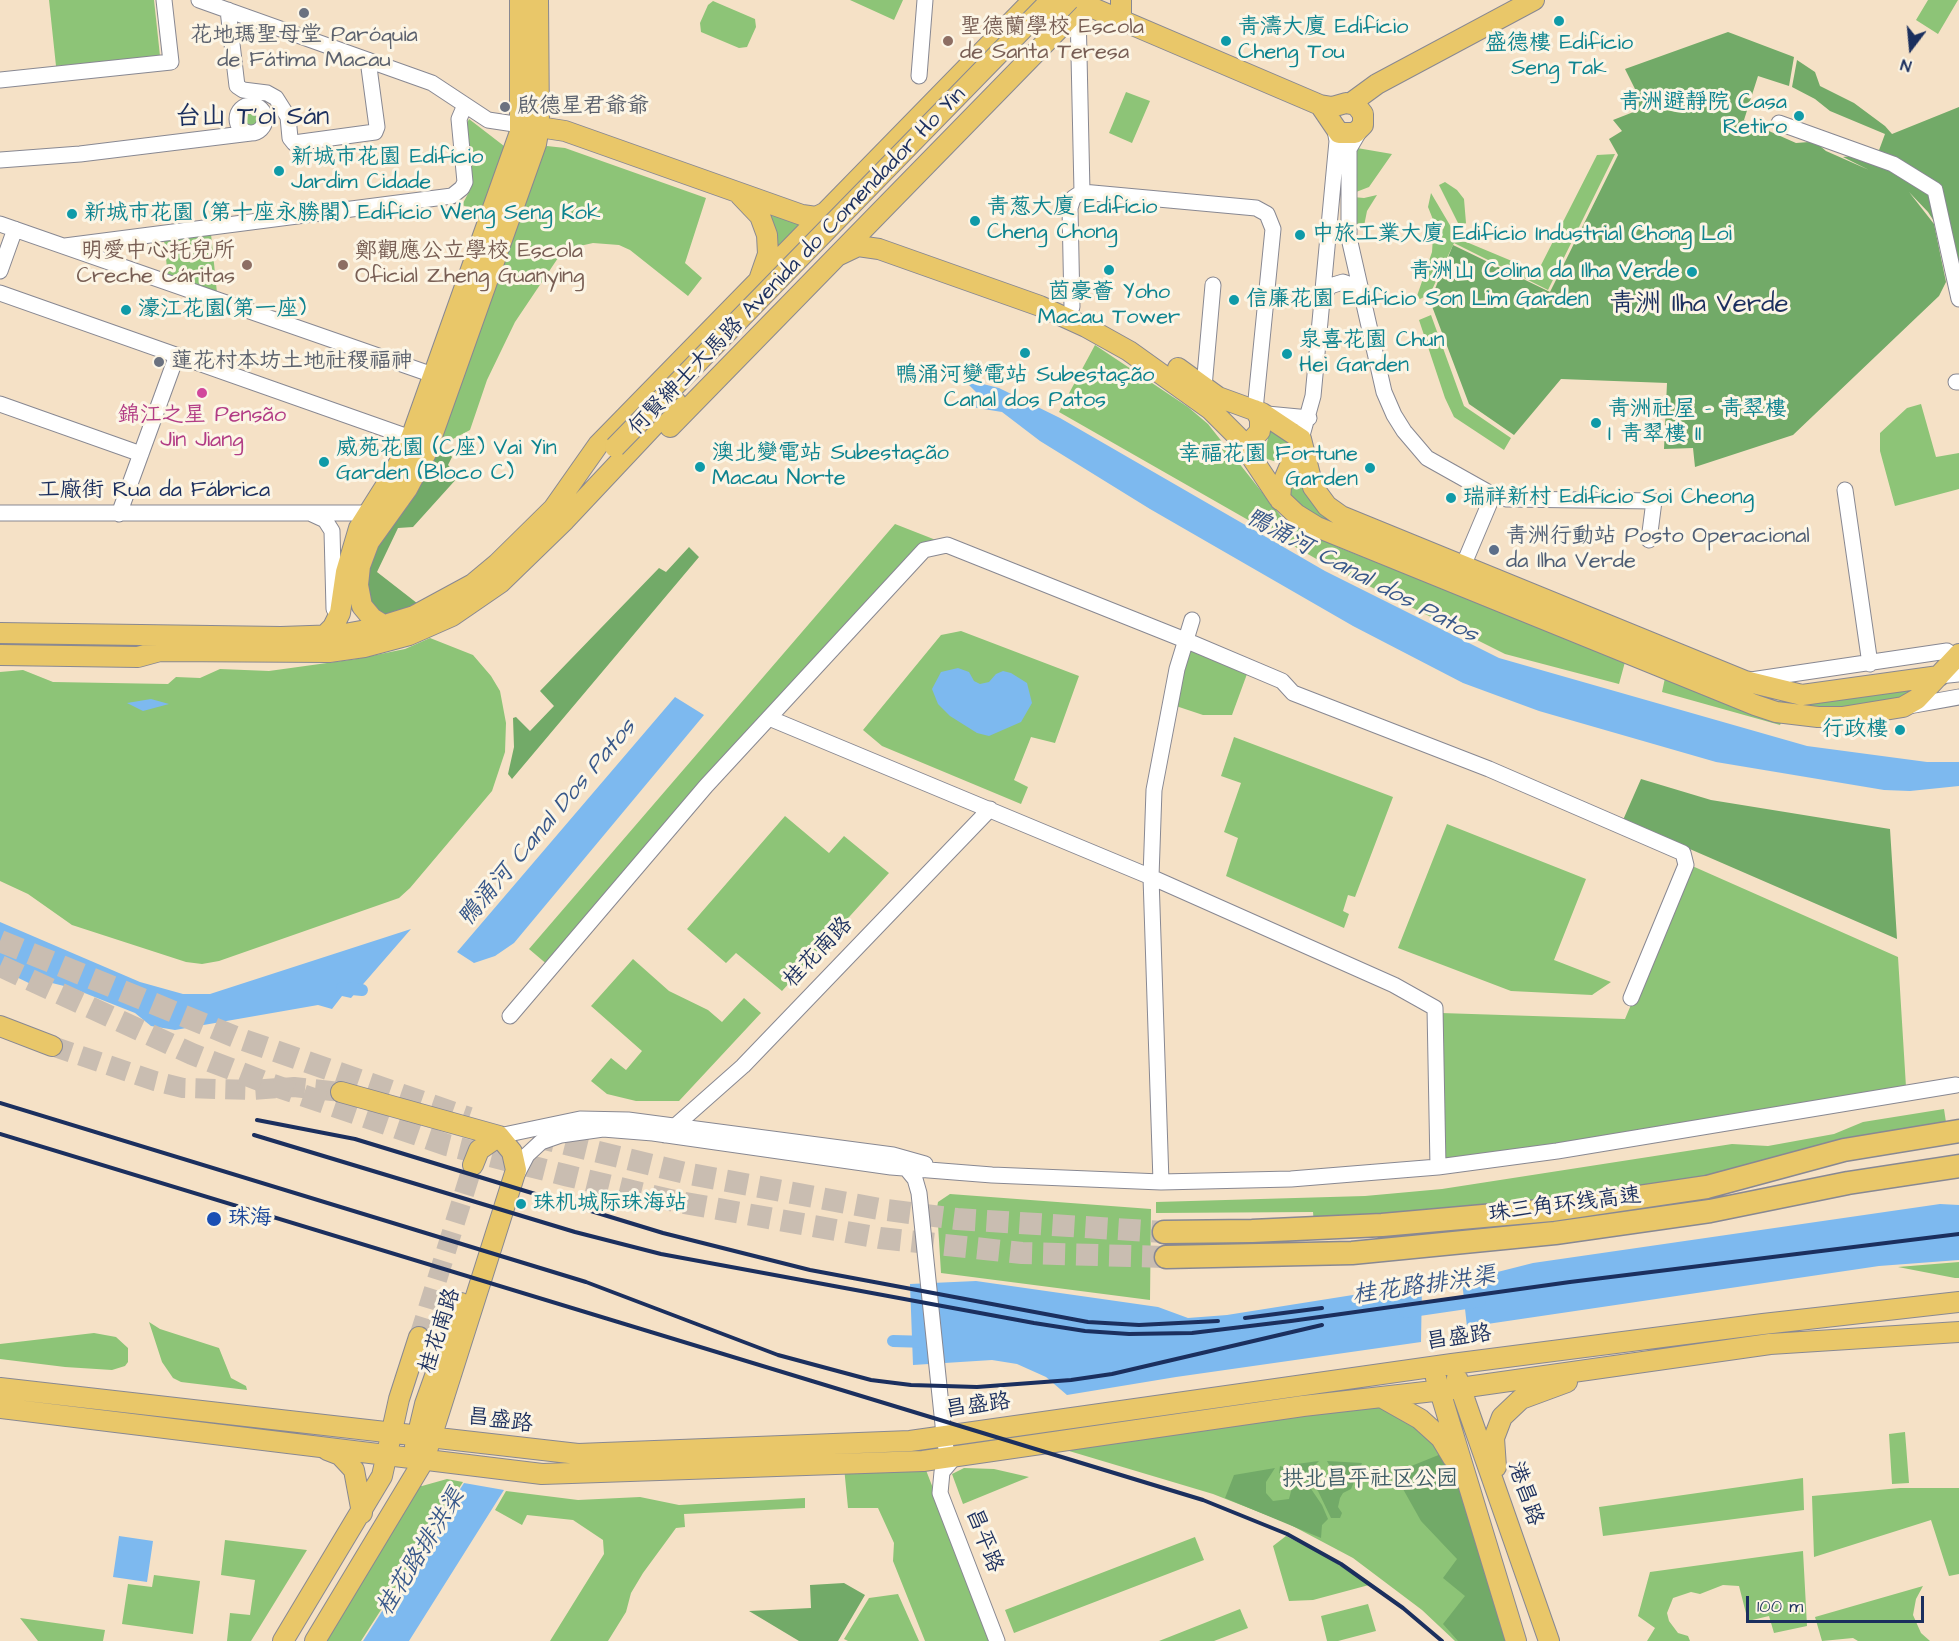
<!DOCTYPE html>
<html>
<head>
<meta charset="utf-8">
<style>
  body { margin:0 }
  #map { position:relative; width:1959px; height:1641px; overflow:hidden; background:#f5e1c6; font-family:"Architects Daughter",sans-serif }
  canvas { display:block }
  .north { position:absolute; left:1881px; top:18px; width:60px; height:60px; -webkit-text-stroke:4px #fcf5e5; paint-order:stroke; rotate:196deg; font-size:16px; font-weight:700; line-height:24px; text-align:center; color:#1b2f5e }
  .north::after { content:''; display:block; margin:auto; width:21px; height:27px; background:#1b2f5e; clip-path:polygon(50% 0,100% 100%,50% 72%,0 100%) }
  .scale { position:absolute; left:1746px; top:1596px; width:178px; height:27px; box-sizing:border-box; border:3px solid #1b2f5e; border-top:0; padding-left:8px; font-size:18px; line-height:21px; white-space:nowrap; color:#1b2f5e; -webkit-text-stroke:4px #fcf5e5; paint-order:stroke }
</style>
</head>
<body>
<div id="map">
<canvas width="1959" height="1641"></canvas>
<div class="north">N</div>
<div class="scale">100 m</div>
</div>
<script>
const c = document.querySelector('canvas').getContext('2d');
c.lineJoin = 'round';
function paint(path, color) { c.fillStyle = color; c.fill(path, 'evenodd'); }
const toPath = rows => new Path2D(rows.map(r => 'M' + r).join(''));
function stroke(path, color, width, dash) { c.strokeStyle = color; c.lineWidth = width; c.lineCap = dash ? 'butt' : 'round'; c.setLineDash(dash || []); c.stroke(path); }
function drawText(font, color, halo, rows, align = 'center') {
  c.font = font + ' "Architects Daughter","LXGW WenKai TC",sans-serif'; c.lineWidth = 6; c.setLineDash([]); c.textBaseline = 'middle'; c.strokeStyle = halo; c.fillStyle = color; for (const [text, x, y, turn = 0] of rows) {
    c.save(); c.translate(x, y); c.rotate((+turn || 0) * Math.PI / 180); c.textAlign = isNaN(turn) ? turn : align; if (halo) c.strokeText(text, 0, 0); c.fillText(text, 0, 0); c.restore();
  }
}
paint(toPath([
  [49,0,154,0,160,56,56,66],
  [850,0,903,0,894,20],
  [1928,0,1958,0,1938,34,1916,20],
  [713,1,755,19,756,27,747,47,739,48,701,32,700,23,708,5],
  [1126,92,1150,101,1132,143,1109,133],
  '239 119a13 13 0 1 1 26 0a13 13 0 1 1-26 0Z',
  [469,119,504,146,484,205,478,211,462,205,471,188,466,125],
  [547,146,565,148,706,198,685,263,702,278,688,296,630,250,619,245,593,243,571,248,560,255,515,322,487,380,470,430,434,449,541,149],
  [1357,148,1392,154,1369,187,1351,194],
  [1615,154,1548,290,1454,243,1430,294,1420,299,1417,296,1432,252,1434,222,1428,207,1431,193,1451,227,1464,241,1531,269,1539,269,1597,155],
  [1445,182,1457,190,1464,199,1466,223,1460,227,1439,185],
  [1377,195,1367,211,1364,226,1356,229,1353,197,1364,198],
  [770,213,803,226,775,255,774,228],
  [211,234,217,293,168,277,164,240],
  [1431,315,1464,406,1511,438,1504,450,1454,417,1445,398,1419,320],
  [1095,345,1188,407,1208,424,1284,520,1338,547,1625,662,1619,684,1505,654,1327,565,1059,412],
  [1921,404,1936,457,1959,453,1959,489,1895,506,1880,451,1880,433,1907,408],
  [1273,431,1291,443,1284,459,1277,462,1267,459,1261,449,1267,443,1269,432],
  [1297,478,1312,503,1331,521,1765,699,1806,705,1917,686,1917,689,1896,699,1830,710,1784,708,1333,529,1293,502,1286,487,1292,479],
  [895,524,941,542,549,966,529,949],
  [961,631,1079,676,1055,743,1031,737,1014,780,1028,787,1021,804,882,746,863,730,941,635],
  [430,638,473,655,491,676,500,691,506,723,505,752,492,791,410,888,399,898,219,961,202,964,186,962,72,925,28,894,0,881,0,672,23,670,53,682,168,684,176,677,200,678,220,669,269,671,356,659,405,649],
  [1187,648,1247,674,1232,715,1203,715,1173,705],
  [1665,678,1782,721,1780,725,1662,692],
  [1234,737,1393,797,1355,897,1348,895,1343,911,1349,914,1344,928,1226,876,1238,838,1224,832,1241,783,1221,776],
  [785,816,829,853,844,836,889,873,782,991,736,953,726,963,687,929],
  [1447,824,1586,879,1554,960,1611,982,1592,995,1511,991,1398,948],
  [1690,865,1898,957,1906,1087,1442,1164,1441,1013,1625,1019],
  [633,959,669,991,708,1010,722,1022,744,998,761,1013,679,1101,636,1101,607,1094,591,1081,611,1058,626,1070,642,1051,591,1006],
  [1944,1109,1947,1129,1706,1184,1314,1225,1313,1212,1156,1213,1156,1202,1365,1196,1442,1189,1732,1144,1768,1146,1834,1134,1863,1122],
  [950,1194,1151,1209,1150,1300,941,1273,937,1208,938,1202],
  [1959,1262,1959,1278,1955,1278,1898,1267],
  [149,1322,160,1329,219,1348,231,1378,246,1386,247,1390,181,1382,173,1378,162,1362],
  [94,1333,116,1337,128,1348,128,1362,125,1366,112,1370,65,1367,0,1359,0,1344],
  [1381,1397,1441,1438,1515,1641,1455,1641,1422,1610,1353,1558,1287,1523,1213,1494,1049,1445],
  [1905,1432,1909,1483,1892,1484,1889,1434],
  [924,1465,992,1641,925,1641,893,1561,894,1543,878,1508,848,1508,844,1467],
  [964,1468,994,1469,1029,1477,963,1504,952,1474],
  [1803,1478,1804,1510,1603,1536,1599,1507],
  [447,1479,463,1482,361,1641,317,1641,412,1483,422,1486],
  [1900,1488,1959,1488,1959,1574,1949,1576,1931,1520,1814,1557,1812,1496],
  [506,1491,578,1500,640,1497,679,1505,805,1498,805,1508,684,1514,685,1527,676,1528,643,1573,631,1593,626,1612,608,1641,550,1641,604,1554,603,1540,573,1520,527,1515,522,1525,495,1510],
  [1286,1536,1327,1557,1369,1585,1313,1600,1289,1601,1273,1546],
  [1195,1537,1204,1560,1014,1633,1005,1610],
  [225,1540,307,1550,251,1641,227,1641,230,1613,250,1615,255,1580,221,1575],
  [1803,1551,1807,1626,1774,1633,1769,1616,1748,1621,1739,1586,1723,1585,1700,1594,1691,1592,1673,1598,1667,1613,1669,1621,1678,1633,1688,1636,1690,1641,1647,1641,1655,1628,1638,1616,1650,1572],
  [154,1575,200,1581,193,1634,122,1624,128,1584,152,1587],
  [1923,1586,1916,1599,1913,1615,1921,1633,1930,1641,1858,1641,1853,1638,1822,1641,1815,1617],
  [898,1594,919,1641,848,1641,844,1639,869,1598],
  [1368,1604,1376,1631,1338,1641,1327,1641,1321,1616],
  [1240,1609,1248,1628,1214,1641,1159,1641],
  [20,1618,105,1630,103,1641,38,1641]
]), '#8dc477');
paint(toPath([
  [1728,32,1794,57,1789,86,1758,76,1744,120,1796,143,1809,142,1820,146,1826,151,1869,170,1843,157,1878,153,1885,134,1830,111,1815,99,1792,87,1797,60,1815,72,1820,86,1854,103,1885,126,1892,134,1959,107,1959,276,1939,229,1928,212,1909,192,1934,224,1946,282,1939,296,1793,435,1695,467,1693,448,1664,449,1667,383,1561,379,1514,435,1469,404,1430,301,1453,245,1550,292,1618,155,1609,139,1622,131,1613,120,1636,111,1632,97,1638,95,1625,69],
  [437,452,449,453,452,457,448,465,459,476,413,527,398,528,377,572,422,607,400,618,372,613,362,573,428,457],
  [689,547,699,557,512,779,508,774,514,747,513,718,516,717,530,731,554,706,540,691,659,568,666,572],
  [1641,779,1711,800,1890,829,1897,939,1623,820],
  [1446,1452,1468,1495,1514,1641,1458,1641,1443,1624,1465,1596,1443,1578,1457,1559,1421,1521,1394,1473],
  [1319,1461,1313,1467,1312,1476,1323,1484,1330,1481,1334,1474,1327,1461,1362,1463,1351,1489,1343,1493,1340,1498,1338,1507,1342,1513,1340,1518,1331,1518,1318,1491,1289,1465],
  [1280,1466,1289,1469,1305,1480,1322,1505,1328,1519,1322,1525,1321,1538,1225,1498,1234,1475,1275,1468,1266,1482,1266,1493,1273,1501,1289,1499,1293,1484,1290,1478,1279,1473],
  [844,1583,865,1595,838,1641,799,1641,749,1611,811,1608,810,1585]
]), '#72aa68');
paint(toPath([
  [975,382,999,388,1060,418,1325,571,1499,658,1807,746,1927,762,1959,762,1959,786,1910,791,1884,790,1716,762,1539,711,1463,683,1353,626,1150,509,1040,441,1002,412,971,407,979,395,969,385],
  [958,668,969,672,974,681,980,684,989,682,996,674,1003,671,1011,673,1027,683,1032,703,1021,722,989,736,977,733,950,716,938,704,932,689,941,672],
  [675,697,704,715,514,943,495,956,474,963,457,952],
  [151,699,169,704,143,711,127,703],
  [0,922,140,982,183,994,210,994,411,929,351,998,342,996,332,1009,318,1005,175,1030,151,1026,135,1013,72,988,52,983,39,988,0,969],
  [1940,1204,1959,1205,1959,1260,1879,1266,1467,1327,1462,1281,1533,1263],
  [976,1281,1158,1307,1188,1318,1227,1315,1422,1284,1421,1342,1176,1377,1067,1395,1046,1377,1017,1364,992,1360,913,1365,910,1284],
  [464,1483,504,1490,409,1641,363,1641],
  [119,1536,153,1541,147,1582,113,1577]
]), '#7db9ef');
stroke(toPath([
  [342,988,362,990],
  [1405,1312,1480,1301],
  [893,1341,929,1342]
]), '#7db9ef', 12);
stroke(toPath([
  [52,1046,155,1081,183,1088,251,1090,294,1087,341,1092],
  [419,1337,473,1165]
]), '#c9bdb1', 20, [20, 10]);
stroke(toPath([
  [0,941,238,1038,469,1118],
  [0,966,192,1054,267,1083,447,1145,565,1175,674,1201,880,1238,1022,1253,1166,1257],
  [533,1136,685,1173,879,1209,957,1219,1164,1232]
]), '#c9bdb1', 22, [22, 11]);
const minor = toPath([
  [199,0,432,83,488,120,521,125],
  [228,10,237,86,243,90,267,93,276,98,288,117,290,138,294,143,375,132,377,127,368,60],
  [919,76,925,0],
  [0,80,171,62,164,0],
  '237 119a14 14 0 1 1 28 0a14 14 0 1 1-28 0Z',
  [1779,123,1893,164,1935,190,1959,299],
  [1360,130,1349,149,1349,238,1384,392,1394,415,1404,431,1427,458,1493,495,1507,499,1654,501,1649,540],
  [0,160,80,154,251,133],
  [1082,192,1256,208,1267,214,1273,229,1255,410],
  [0,224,433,375],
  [65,246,452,196,462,188,465,182,459,119,465,105],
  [0,271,15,229],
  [0,293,411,438],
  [1322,298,1330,286,1343,282,1357,287,1361,292],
  [1072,307,1070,208,1073,198,1082,192,1078,10],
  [1956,382,1959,382],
  [1204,387,1213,285],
  [0,404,141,454],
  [1267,414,1309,418],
  [1301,439,1313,396,1337,141,1335,130],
  [1845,490,1870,664],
  [0,513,367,513],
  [119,514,177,355],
  [312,514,325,520,332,531,334,609],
  [1463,566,1493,495],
  [1939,676,1959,674],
  [1751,680,1947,651,1956,657],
  [1909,706,1959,697],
  [769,718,1151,877,1394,985,1435,1008,1438,1167],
  [510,1016,706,786,924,550,947,545,1185,640,1282,681,1293,693,1489,769,1683,853,1686,865,1631,998],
  [665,1135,743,1066,990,809],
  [499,1136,580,1119,628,1120,893,1155,925,1164],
  [906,1168,915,1179,919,1193,945,1444,947,1452,953,1459,942,1472,940,1493,997,1641],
  [516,1176,527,1155,541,1142,561,1135,603,1129,653,1133,891,1167,992,1175,1161,1182,1291,1179,1438,1167,1557,1151,1956,1085],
  [1161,1182,1151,877,1154,790,1177,669,1192,620]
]);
const major = toPath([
  [1074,0,1320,105,1332,107,1346,103,1356,105,1363,114,1363,125,1355,133,1339,133,1320,105],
  [1121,0,1121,20],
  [1351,103,1377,84,1534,0],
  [526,125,565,131,802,215,816,217,826,212],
  [740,195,760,216,767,235,768,254,760,277],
  [837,256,858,246,879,249,1040,306,1086,327,1129,351,1210,409,1238,437,1278,497,1296,514,1317,527,1755,705,1776,712,1818,717,1842,717,1903,707,1917,699,1959,654],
  [1178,368,1218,397,1262,413,1301,439],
  [670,427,1087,0],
  [1301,439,1313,487,1327,506,1341,516,1745,681,1802,695,1939,676],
  [1242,444,1251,441,1260,431,1260,419,1255,410],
  [1280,500,1281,487,1301,439],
  [553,509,598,445,1033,0],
  [385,626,372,618,362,606,358,585,360,566,369,542,407,489,426,453,536,144,539,127,538,0],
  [0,633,281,637,339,635,372,629,414,616,473,584,497,564,562,500],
  [324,636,333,627,340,613,346,572,359,528,395,471,411,438,520,132,520,0],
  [0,655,138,657,160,651,329,652,364,647,409,635,452,616,500,583,565,520,676,402],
  [0,1026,52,1046],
  [473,1165,479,1150,499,1136],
  [1436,1378,1516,1641],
  [1457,1378,1549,1641],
  [0,1388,578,1454,910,1441,1452,1364,1763,1324,1959,1302],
  [1381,1397,1420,1419,1441,1438,1453,1458],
  [0,1408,542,1474,923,1461,1303,1406,1460,1388,1770,1344,1959,1332],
  [415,1446,425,1404,461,1303],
  [327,1450,340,1455,354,1470,362,1513],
  [1496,1467,1494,1438,1502,1417,1521,1399,1567,1382],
  [283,1641,382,1476,399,1399,419,1337],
  [315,1641,424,1460,516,1170,512,1152,499,1136,341,1092]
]);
const highway = toPath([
  [1164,1232,1252,1231,1382,1225,1551,1210,1707,1187,1844,1150,1959,1131],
  [1166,1257,1352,1253,1555,1233,1710,1211,1848,1183,1959,1166]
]);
stroke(minor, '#888892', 17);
stroke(major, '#888892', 22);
stroke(highway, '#888892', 25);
stroke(minor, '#fff', 15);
stroke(major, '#e9c769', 20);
stroke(highway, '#e9c769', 22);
stroke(toPath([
  [0,1103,586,1282,778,1355,871,1380,911,1385,977,1387,1071,1380,1112,1374,1322,1325],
  [257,1120,355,1139,663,1233,810,1270,1088,1322,1139,1325,1218,1321],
  [0,1134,1203,1500,1287,1534,1341,1564,1403,1608,1442,1641],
  [254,1135,575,1232,661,1254,1034,1323,1085,1331,1129,1334,1192,1333,1291,1321,1570,1282,1959,1234],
  [1245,1318,1322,1308]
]), '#1b2f5e', 4);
const majorBridge = toPath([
  [1046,24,1069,0],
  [615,447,1051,0]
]);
stroke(majorBridge, '#888892', 22, []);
stroke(majorBridge, '#e9c769', 20);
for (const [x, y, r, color] of [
  [304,13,6,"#6b7280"],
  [1559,21,6,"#0f9aa8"],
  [948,41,6,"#8d6e63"],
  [1226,41,6,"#0f9aa8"],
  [505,107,6,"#6b7280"],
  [1799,116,6,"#0f9aa8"],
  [279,171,6,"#0f9aa8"],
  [72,214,6,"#0f9aa8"],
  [975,221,6,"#0f9aa8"],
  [1300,235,6,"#0f9aa8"],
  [247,265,6,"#8d6e63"],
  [343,265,6,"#8d6e63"],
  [1109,270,6,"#0f9aa8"],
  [1692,272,6,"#0f9aa8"],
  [1234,300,6,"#0f9aa8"],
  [126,310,6,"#0f9aa8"],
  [1025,353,6,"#0f9aa8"],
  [1287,354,6,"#0f9aa8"],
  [159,362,6,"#6b7280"],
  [202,393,6,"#d1479c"],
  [1596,423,6,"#0f9aa8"],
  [324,462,6,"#0f9aa8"],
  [700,467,6,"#0f9aa8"],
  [1370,468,6,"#0f9aa8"],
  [1451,498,6,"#0f9aa8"],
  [1494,550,6,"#5c6f8a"],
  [1900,730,6,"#0f9aa8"],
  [521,1204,6,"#0f9aa8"],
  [214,1219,8,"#1a4fb4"]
]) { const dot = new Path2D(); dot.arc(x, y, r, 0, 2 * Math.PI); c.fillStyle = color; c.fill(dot); stroke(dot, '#fcf5e5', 2); }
drawText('22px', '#785e54', '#fcf5e5', [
  ["聖德蘭學校 Escola",960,28],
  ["de Santa Teresa",960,53],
  ["明愛中心托兒所",235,252,"right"],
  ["Creche Cáritas",235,277,"right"],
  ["鄭觀應公立學校 Escola",355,252],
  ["Oficial Zheng Guanying",355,277]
], 'left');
drawText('22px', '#0d838f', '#fcf5e5', [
  ["青濤大廈 Edifício",1238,28],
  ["Cheng Tou",1238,53],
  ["盛德樓 Edifício",1559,44,"center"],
  ["Seng Tak",1559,69,"center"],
  ["青洲避靜院 Casa",1787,103,"right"],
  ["Retiro",1787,128,"right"],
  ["新城市花園 Edifício",291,158],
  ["Jardim Cidade",291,183],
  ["青葱大廈 Edifício",987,208],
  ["Cheng Chong",987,233],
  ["新城市花園 (第十座永勝閣) Edifício Weng Seng Kok",84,214],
  ["中旅工業大廈 Edifício Industrial Chong Loi",1312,235],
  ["青洲山 Colina da Ilha Verde",1680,272,"right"],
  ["茵豪薈 Yoho",1109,293,"center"],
  ["Macau Tower",1109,318,"center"],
  ["信廉花園 Edifício Son Lim Garden",1246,300],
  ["濠江花園(第一座)",138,310],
  ["泉喜花園 Chun",1299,341],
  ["Hei Garden",1299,366],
  ["鴨涌河變電站 Subestação",1025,376,"center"],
  ["Canal dos Patos",1025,401,"center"],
  ["青洲社屋 - 青翠樓",1608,410],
  ["I 青翠樓 II",1608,435],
  ["威苑花園 (C座) Vai Yin",336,449],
  ["Garden (Bloco C)",336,474],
  ["澳北變電站 Subestação",712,454],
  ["Macau Norte",712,479],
  ["幸福花園 Fortune",1358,455,"right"],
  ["Garden",1358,480,"right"],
  ["瑞祥新村 Edifício Soi Cheong",1463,498],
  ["行政樓",1888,730,"right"],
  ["珠机城际珠海站",533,1204]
], 'left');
drawText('22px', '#5b616d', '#fcf5e5', [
  ["花地瑪聖母堂 Paróquia",304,36,"center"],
  ["de Fátima Macau",304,61,"center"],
  ["啟德星君爺爺",517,107],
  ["蓮花村本坊土地社稷福神",171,362]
], 'left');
drawText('22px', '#1b2f5e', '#fcf5e5', [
  ["何賢紳士大馬路 Avenida do Comendador Ho Yin",798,262,-46],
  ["工廠街 Rua da Fábrica",154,491],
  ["桂花南路",819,953,-46],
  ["珠三角环线高速",1565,1206,-7],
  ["桂花南路",441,1331,-72],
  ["昌盛路",1459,1339,-8],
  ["昌盛路",978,1407,-8],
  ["昌盛路",500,1422,7],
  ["港昌路",1524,1494,71],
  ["昌平路",983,1541,69]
]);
drawText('22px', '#b23c85', '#fcf5e5', [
  ["錦江之星 Pensão",202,416],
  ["Jin Jiang",202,441]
]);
drawText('22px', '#4e5e75', '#fcf5e5', [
  ["青洲行動站 Posto Operacional",1506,537],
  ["da Ilha Verde",1506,562]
], 'left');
drawText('22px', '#164399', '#fcf5e5', [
  ["珠海",228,1219]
], 'left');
drawText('22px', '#3d5c66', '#fcf5e5', [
  ["拱北昌平社区公园",1370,1480]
]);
drawText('italic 24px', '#38588a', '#fcf5e5', [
  ["鴨涌河 Canal dos Patos",1361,577,28],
  ["鴨涌河 Canal Dos Patos",548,824,-50],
  ["桂花路排洪渠",1424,1287,-8],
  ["桂花路排洪渠",422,1553,-58]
]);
drawText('26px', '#1b2f5e', '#fcf5e5', [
  ["台山 T'oi Sán",252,119],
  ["青洲 Ilha Verde",1699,306]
]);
</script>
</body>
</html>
